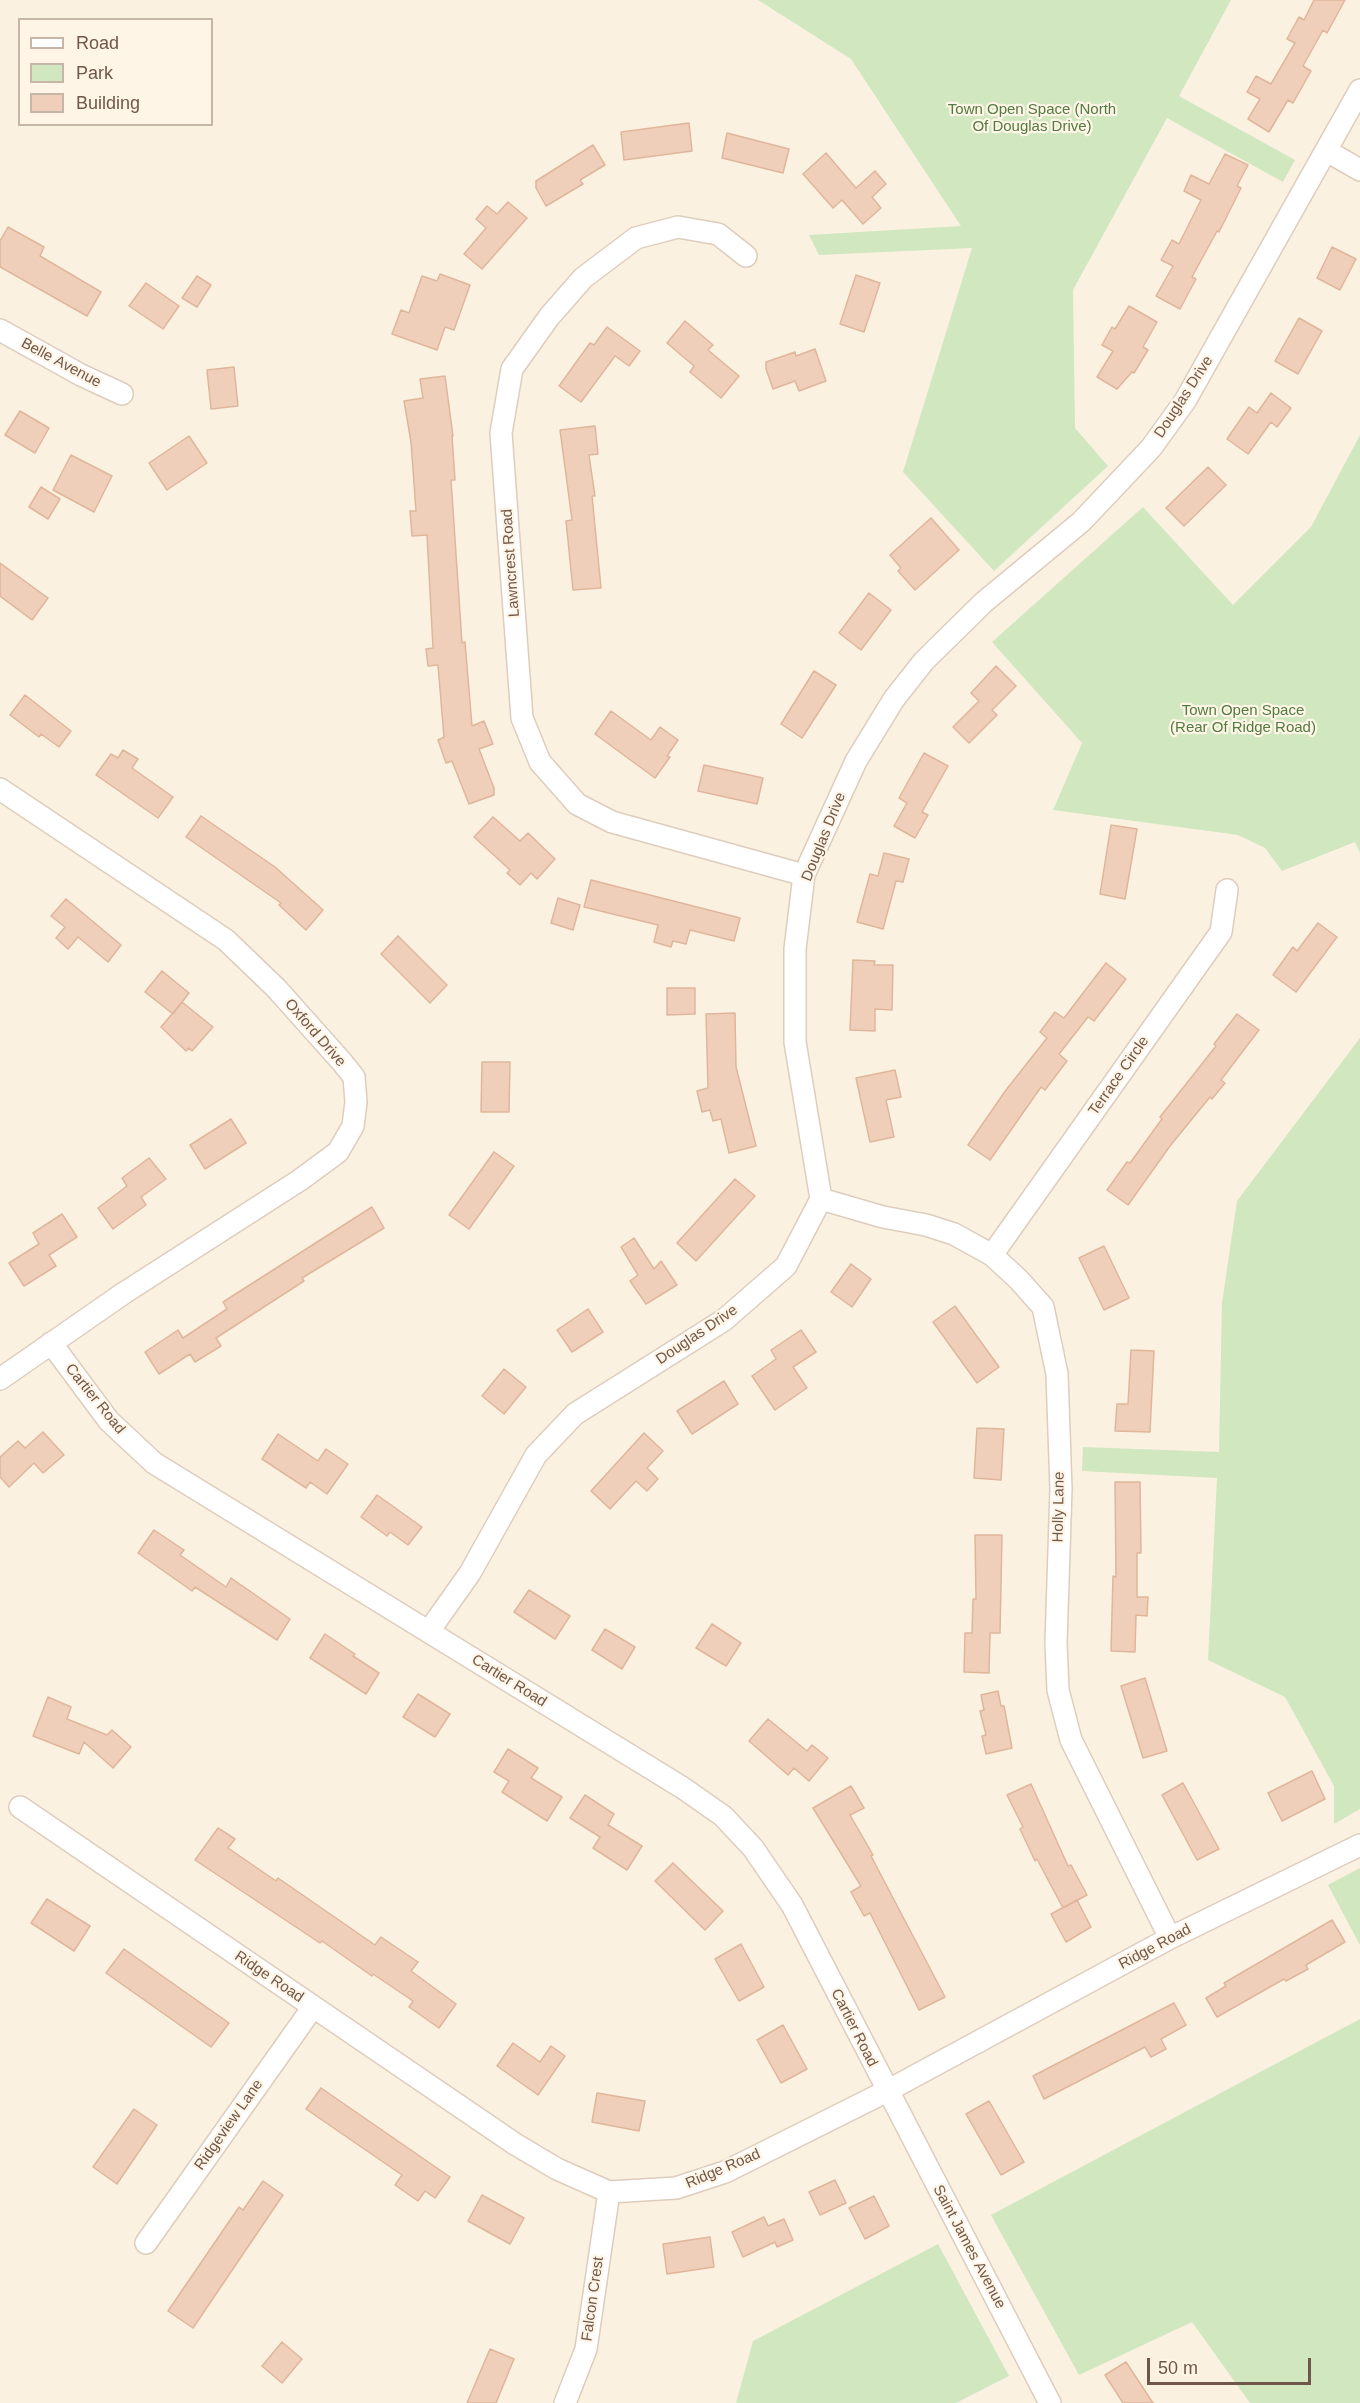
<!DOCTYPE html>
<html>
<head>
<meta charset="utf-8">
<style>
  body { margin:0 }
  #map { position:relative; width:1360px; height:2403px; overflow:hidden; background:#fbf1e1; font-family:Arial,sans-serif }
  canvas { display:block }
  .legend { position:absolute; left:18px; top:18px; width:195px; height:108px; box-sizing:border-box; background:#fef5e6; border:2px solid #c5b6a7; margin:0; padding:8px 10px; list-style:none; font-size:18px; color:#705749 }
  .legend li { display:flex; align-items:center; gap:12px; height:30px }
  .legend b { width:30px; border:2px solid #c5b6a7 }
  .scale { position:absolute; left:1147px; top:2358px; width:164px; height:27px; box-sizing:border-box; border:3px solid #705749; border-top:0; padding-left:8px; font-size:18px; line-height:21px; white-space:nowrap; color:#705749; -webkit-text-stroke:4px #fef5e6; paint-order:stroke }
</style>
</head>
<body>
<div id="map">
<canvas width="1360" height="2403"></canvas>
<ul class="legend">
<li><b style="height:8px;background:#fff"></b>Road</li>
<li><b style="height:16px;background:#d0e7c0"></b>Park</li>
<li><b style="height:16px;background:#efcfba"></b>Building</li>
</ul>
<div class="scale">50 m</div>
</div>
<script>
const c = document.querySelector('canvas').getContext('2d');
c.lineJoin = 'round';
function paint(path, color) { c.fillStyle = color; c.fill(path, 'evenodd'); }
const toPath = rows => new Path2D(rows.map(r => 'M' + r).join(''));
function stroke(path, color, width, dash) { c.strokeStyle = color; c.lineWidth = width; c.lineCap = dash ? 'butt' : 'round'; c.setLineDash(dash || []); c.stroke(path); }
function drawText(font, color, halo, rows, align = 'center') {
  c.font = font + ' Arial,sans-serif'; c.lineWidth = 4.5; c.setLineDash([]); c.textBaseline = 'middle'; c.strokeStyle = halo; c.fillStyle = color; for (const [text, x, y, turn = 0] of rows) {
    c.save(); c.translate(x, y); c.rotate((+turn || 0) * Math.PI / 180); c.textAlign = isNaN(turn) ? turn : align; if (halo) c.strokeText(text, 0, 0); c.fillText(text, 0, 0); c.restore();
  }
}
paint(toPath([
  [758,0,1231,0,1179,96,1295,160,1283,182,1167,118,1073,290,1075,428,1108,466,994,571,903,472,972,248,819,255,809,235,961,226,851,59],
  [1360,435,1360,853,1355,842,1282,871,1265,848,1238,835,1053,810,1082,743,992,642,1143,507,1233,605,1311,527],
  [1360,1038,1360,1809,1334,1824,1334,1786,1285,1697,1208,1660,1217,1478,1082,1471,1083,1447,1219,1452,1222,1303,1237,1201],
  [1360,1868,1360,1945,1328,1885],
  [1360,2019,1360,2403,1250,2403,1192,2322,1079,2375,991,2215],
  [938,2244,1009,2376,956,2403,736,2403,753,2341]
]), '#d0e7c0');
const building = toPath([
  [1314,0,1345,0,1327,33,1323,30,1303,66,1311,71,1293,103,1288,100,1269,132,1248,119,1260,99,1247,92,1256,76,1271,84,1295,43,1287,39,1299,17,1304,20,1314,0],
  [689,123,692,151,624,160,621,132,689,123],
  [727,133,789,149,783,173,722,158,727,133],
  [593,145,605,165,580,180,583,184,546,206,536,188,536,181,593,145],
  [826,153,856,188,875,171,886,184,872,197,881,208,863,224,842,200,833,208,803,174,826,153],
  [1225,154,1248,165,1237,186,1241,188,1219,232,1217,231,1192,277,1196,279,1180,309,1156,296,1173,266,1161,260,1172,240,1179,244,1201,200,1184,191,1191,175,1209,184,1225,154],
  [508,202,527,218,482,269,464,254,486,228,476,219,487,206,497,214,508,202],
  [8,227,44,247,40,256,101,292,87,316,0,267,0,241,8,227],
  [1332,247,1356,259,1340,290,1317,278,1332,247],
  [440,274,470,285,454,330,445,327,437,350,392,334,401,310,409,313,422,276,437,281,440,274],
  [856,275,880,283,864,332,840,324,856,275],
  [197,276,211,285,197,307,182,298,197,276],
  [146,283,179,306,163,329,129,306,146,283],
  [1129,306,1157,322,1143,347,1148,350,1134,373,1132,372,1117,389,1097,377,1113,351,1102,345,1112,327,1115,329,1129,306],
  [1299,318,1322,331,1298,374,1275,361,1299,318],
  [685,321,713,345,708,350,739,376,721,398,690,372,694,366,667,343,685,321],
  [607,327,640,351,629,366,615,356,581,402,559,386,590,343,594,345,607,327],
  [815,349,826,381,799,391,795,381,773,389,766,369,766,362,795,352,796,356,815,349],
  [234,367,238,406,211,409,207,370,234,367],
  [445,376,453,436,452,436,455,480,451,480,462,643,465,642,472,726,484,721,493,744,479,749,494,788,494,795,469,804,452,761,446,763,438,740,444,737,438,665,428,666,426,649,433,648,427,535,412,536,410,511,416,511,411,442,404,401,423,398,420,379,445,376],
  [1271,393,1291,408,1277,427,1271,422,1248,454,1227,439,1249,407,1257,413,1271,393],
  [20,411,49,428,35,453,5,435,20,411],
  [595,426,598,454,589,455,595,496,592,496,601,588,573,590,566,521,572,520,560,430,595,426],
  [189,436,207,463,167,490,149,463,189,436],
  [71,455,112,476,94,512,53,490,71,455],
  [1208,467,1226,485,1184,526,1166,508,1208,467],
  [41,487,60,499,48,519,29,507,41,487],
  [931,518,959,550,915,590,898,571,901,568,890,555,931,518],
  [0,563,48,598,32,620,0,596,0,563],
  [869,593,891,610,861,650,839,633,869,593],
  [996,666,1016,686,992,710,997,715,969,743,953,727,979,701,971,693,996,666],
  [814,671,836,685,802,738,781,724,814,671],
  [25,695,71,731,59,747,41,734,39,737,10,715,25,695],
  [611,711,651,740,660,727,678,740,667,756,670,757,655,778,595,734,611,711],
  [123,750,138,759,132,768,173,797,158,818,96,775,111,754,118,758,123,750],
  [924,753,948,766,922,812,928,815,915,838,894,826,907,803,899,798,924,753],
  [704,765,763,778,757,804,698,791,704,765],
  [201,816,275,867,323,910,306,930,279,905,281,903,186,837,201,816],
  [493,817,520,841,528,833,555,859,537,879,531,873,520,885,507,873,510,870,474,837,493,817],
  [1111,825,1137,829,1125,899,1100,894,1111,825],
  [884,853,909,859,903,882,896,881,883,929,857,922,870,874,878,876,884,853],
  [591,880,740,918,734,941,690,930,686,944,673,941,671,947,654,942,658,925,584,907,591,880],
  [558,898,580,905,573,930,551,923,558,898],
  [66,899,121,945,108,962,78,937,68,949,56,938,65,927,51,916,66,899],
  [1318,923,1337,937,1296,992,1273,975,1293,947,1297,951,1318,923],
  [398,936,447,985,430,1003,381,954,398,936],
  [853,960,875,961,874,965,893,965,892,1010,875,1009,875,1031,850,1030,853,960],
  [1106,963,1126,979,1094,1021,1088,1017,1059,1054,1067,1061,1045,1090,1041,1087,990,1160,968,1145,1006,1090,1047,1038,1040,1032,1055,1012,1064,1018,1106,963],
  [162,971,189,993,173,1014,145,992,162,971],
  [667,988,695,988,695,1014,667,1015,667,988],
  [182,1002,213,1027,192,1051,189,1048,186,1051,161,1027,182,1002],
  [735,1013,736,1067,756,1146,729,1153,721,1119,713,1121,710,1110,702,1112,697,1091,708,1088,706,1014,735,1013],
  [1237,1014,1259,1030,1221,1080,1225,1083,1212,1099,1210,1097,1170,1146,1128,1205,1107,1190,1127,1162,1130,1163,1162,1119,1160,1117,1216,1046,1214,1044,1237,1014],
  [482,1062,510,1062,509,1112,481,1112,482,1062],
  [895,1070,901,1097,886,1100,894,1137,870,1142,856,1078,895,1070],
  [231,1119,246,1143,205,1169,190,1145,231,1119],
  [494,1152,514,1166,469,1229,449,1215,494,1152],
  [149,1158,166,1179,141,1197,146,1205,113,1229,98,1208,127,1186,122,1178,149,1158],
  [735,1179,755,1196,696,1261,677,1243,735,1179],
  [372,1207,384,1228,302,1278,304,1281,216,1338,221,1346,195,1362,190,1354,159,1374,145,1352,178,1330,183,1338,227,1309,223,1302,372,1207],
  [62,1214,77,1237,49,1255,56,1266,24,1286,9,1263,39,1244,33,1233,62,1214],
  [634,1238,654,1269,661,1261,677,1285,646,1304,630,1281,638,1275,621,1247,634,1238],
  [1104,1246,1129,1298,1104,1310,1079,1258,1104,1246],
  [851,1264,871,1279,852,1307,831,1292,851,1264],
  [955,1306,999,1367,977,1383,933,1322,955,1306],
  [588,1309,603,1332,572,1352,557,1330,588,1309],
  [801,1330,816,1352,793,1367,807,1388,775,1410,752,1376,776,1359,771,1350,801,1330],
  [1131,1350,1154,1351,1150,1432,1115,1431,1117,1404,1128,1404,1131,1350],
  [504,1369,526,1387,504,1414,482,1396,504,1369],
  [724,1381,738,1404,692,1434,677,1411,724,1381],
  [977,1428,1004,1429,1001,1480,974,1478,977,1428],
  [43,1432,64,1455,43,1473,34,1463,9,1487,0,1477,0,1457,18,1441,25,1448,43,1432],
  [644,1433,663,1451,647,1468,658,1479,647,1491,636,1481,610,1509,591,1491,644,1433],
  [278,1434,318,1461,326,1449,348,1464,327,1494,310,1482,306,1488,262,1459,278,1434],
  [1115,1482,1140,1482,1141,1553,1137,1553,1137,1597,1148,1597,1147,1616,1136,1615,1135,1652,1111,1651,1113,1576,1116,1577,1115,1482],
  [377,1495,422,1527,408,1545,390,1532,387,1536,361,1517,377,1495],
  [154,1530,184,1550,180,1555,226,1587,231,1578,290,1619,277,1640,195,1587,192,1591,138,1553,154,1530],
  [975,1535,1002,1535,1000,1633,990,1633,989,1673,964,1672,965,1633,972,1633,973,1599,976,1599,975,1535],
  [529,1590,570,1616,555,1639,514,1612,529,1590],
  [712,1624,741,1643,726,1666,696,1648,712,1624],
  [605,1629,635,1647,622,1669,592,1650,605,1629],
  [325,1634,355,1654,353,1656,379,1673,366,1694,310,1658,325,1634],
  [1145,1678,1167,1751,1143,1758,1121,1686,1145,1678],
  [998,1691,1001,1706,1004,1706,1012,1748,986,1754,982,1736,986,1735,980,1711,984,1710,981,1695,998,1691],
  [418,1694,450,1714,435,1737,403,1717,418,1694],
  [48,1697,71,1707,67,1719,107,1735,112,1730,131,1747,113,1768,84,1742,79,1754,33,1736,48,1697],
  [768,1719,807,1751,812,1745,828,1758,809,1781,794,1768,788,1775,749,1741,768,1719],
  [508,1749,538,1768,531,1778,562,1797,547,1821,502,1792,509,1781,494,1772,508,1749],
  [1312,1771,1325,1799,1282,1821,1268,1793,1312,1771],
  [1183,1783,1219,1849,1197,1860,1162,1795,1183,1783],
  [1031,1784,1068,1866,1071,1865,1087,1895,1063,1908,1037,1859,1035,1861,1020,1829,1023,1827,1007,1795,1031,1784],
  [851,1786,864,1808,850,1815,873,1855,871,1856,945,1997,919,2010,870,1913,864,1916,851,1892,861,1886,813,1808,851,1786],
  [585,1795,614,1814,608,1825,642,1846,627,1870,593,1848,600,1837,570,1818,585,1795],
  [218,1828,235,1839,228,1848,276,1881,278,1878,375,1945,381,1937,418,1962,411,1971,456,2004,439,2028,409,2007,413,2001,373,1974,372,1976,322,1941,320,1943,195,1860,218,1828],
  [673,1863,723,1911,705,1930,655,1881,673,1863],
  [47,1899,90,1926,74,1951,31,1923,47,1899],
  [1077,1900,1091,1927,1066,1942,1051,1914,1077,1900],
  [1332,1920,1345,1942,1306,1965,1308,1969,1286,1981,1284,1979,1217,2017,1206,1998,1226,1986,1224,1983,1332,1920],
  [741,1944,764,1987,739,2001,715,1959,741,1944],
  [124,1949,229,2023,211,2047,106,1973,124,1949],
  [1174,2003,1186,2025,1161,2039,1166,2049,1151,2057,1145,2047,1044,2099,1033,2076,1174,2003],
  [783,2025,807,2069,781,2083,757,2040,783,2025],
  [513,2043,540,2062,551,2046,565,2056,538,2095,497,2066,513,2043],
  [321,2088,450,2177,435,2198,425,2191,418,2201,395,2185,402,2175,306,2109,321,2088],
  [597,2093,645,2101,639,2131,592,2122,597,2093],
  [989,2101,1024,2162,1001,2175,966,2114,989,2101],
  [134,2109,157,2125,117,2184,93,2167,134,2109],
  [835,2180,846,2203,820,2215,809,2192,835,2180],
  [263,2181,283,2195,193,2328,168,2311,239,2207,243,2210,263,2181],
  [482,2195,524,2218,510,2244,468,2221,482,2195],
  [874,2196,889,2226,865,2239,849,2208,874,2196],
  [764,2217,768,2226,784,2219,793,2240,777,2247,775,2242,743,2257,732,2232,764,2217],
  [710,2237,714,2267,667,2274,663,2244,710,2237],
  [282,2342,302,2359,282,2383,262,2366,282,2342],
  [490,2349,514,2359,496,2403,467,2403,490,2349],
  [1126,2362,1153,2403,1123,2403,1105,2375,1126,2362]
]);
paint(building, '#efcfba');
stroke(building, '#e0b69b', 1.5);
const minor = toPath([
  [1327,151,1360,170],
  [746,256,718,234,678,227,636,238,583,278,549,317,512,369,501,433,522,718,540,762,577,804,612,822,804,875],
  [0,330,81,375,122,394],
  [0,789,226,940,276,988,342,1062,354,1077,356,1102,353,1126,338,1152,300,1180,124,1293,0,1379],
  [821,1199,883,1217,926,1225,954,1234,992,1255,1019,1280,1043,1307,1057,1374,1061,1489,1056,1643,1058,1690,1071,1740,1170,1938],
  [992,1255,1221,932,1227,890],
  [51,1343,109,1421,154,1463,683,1788,723,1816,753,1848,792,1905,1050,2403],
  [429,1631,470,1573,536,1455,575,1414,724,1320,786,1266,821,1199,795,1042,795,949,804,875,856,761,894,699,924,661,984,602,1081,522,1151,448,1185,401,1360,90],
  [20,1807,515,2144,557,2169,609,2192,676,2188,725,2172,887,2091,1170,1938,1360,1845],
  [146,2243,313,2007],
  [565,2403,586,2349,609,2192]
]);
stroke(minor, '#decdbd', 24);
stroke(minor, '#fff', 21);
drawText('15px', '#547b44', '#fef5e6', [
  ["Town Open Space (North",1032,110],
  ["Of Douglas Drive)",1032,127],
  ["Town Open Space",1243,711],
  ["(Rear Of Ridge Road)",1243,728]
]);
drawText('15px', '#705749', '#fef5e6', [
  ["Belle Avenue",61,363,28],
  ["Douglas Drive",1184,397,-57],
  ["Lawncrest Road",511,563,-94],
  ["Douglas Drive",824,837,-68],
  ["Oxford Drive",315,1033,49],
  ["Terrace Circle",1119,1076,-55],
  ["Douglas Drive",697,1335,-34],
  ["Cartier Road",95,1399,51],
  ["Holly Lane",1059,1507,-89],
  ["Cartier Road",509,1681,32],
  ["Ridge Road",1155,1947,-28],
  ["Ridge Road",269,1977,34],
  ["Cartier Road",854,2028,63],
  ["Ridgeview Lane",229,2125,-55],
  ["Ridge Road",723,2169,-23],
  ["Saint James Avenue",969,2247,62],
  ["Falcon Crest",593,2299,-82]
]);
</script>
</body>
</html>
